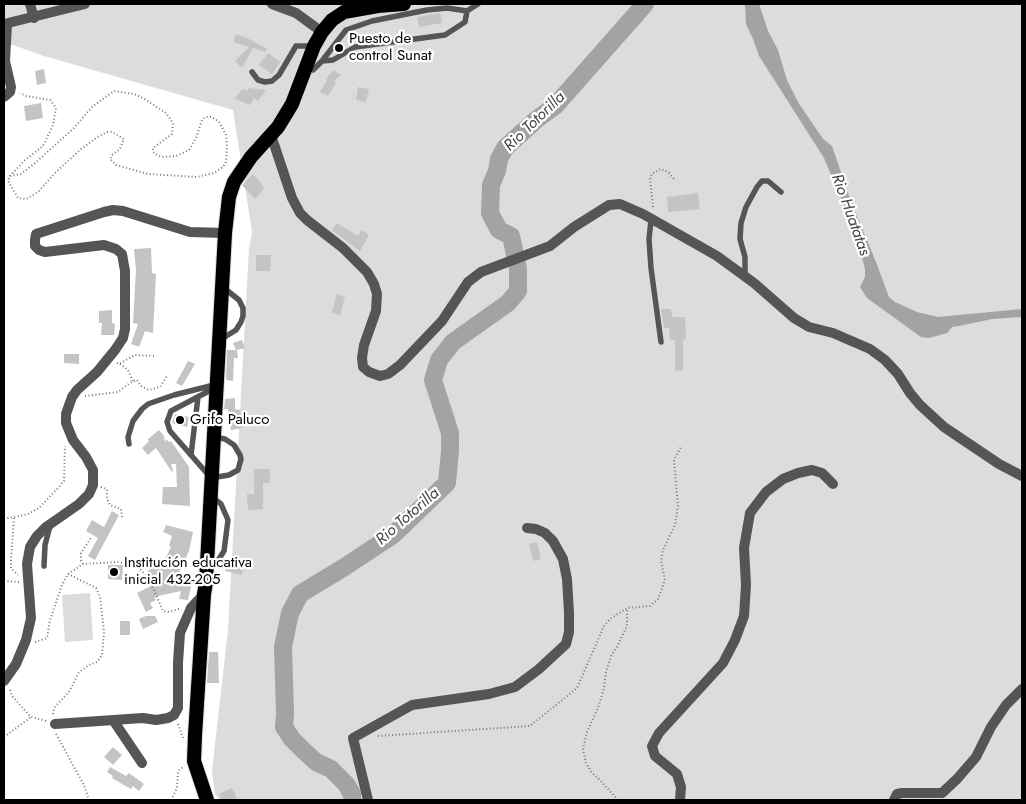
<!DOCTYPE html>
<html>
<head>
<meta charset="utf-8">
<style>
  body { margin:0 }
  #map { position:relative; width:1026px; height:804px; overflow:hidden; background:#fff; font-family:Jost,sans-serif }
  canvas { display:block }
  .frame { position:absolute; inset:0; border:5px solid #000; pointer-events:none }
</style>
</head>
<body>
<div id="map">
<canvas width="1026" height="804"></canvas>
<div class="frame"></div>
</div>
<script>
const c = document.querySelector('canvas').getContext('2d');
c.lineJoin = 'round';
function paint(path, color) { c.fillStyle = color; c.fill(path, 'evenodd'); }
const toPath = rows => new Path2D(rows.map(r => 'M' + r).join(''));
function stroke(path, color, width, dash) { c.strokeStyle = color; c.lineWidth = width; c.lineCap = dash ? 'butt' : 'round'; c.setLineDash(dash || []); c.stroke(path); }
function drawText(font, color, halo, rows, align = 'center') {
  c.font = font + ' Jost,sans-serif'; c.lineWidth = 4.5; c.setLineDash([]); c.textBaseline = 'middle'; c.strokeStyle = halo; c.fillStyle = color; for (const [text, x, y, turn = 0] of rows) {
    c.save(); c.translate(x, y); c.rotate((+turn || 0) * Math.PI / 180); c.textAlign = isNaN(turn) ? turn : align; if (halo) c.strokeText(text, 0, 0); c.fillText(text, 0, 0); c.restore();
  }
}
paint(toPath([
  [4,4,1022,4,1022,800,219,800,215,794,212,771,228,630,249,249,252,232,233,110,44,56,4,42],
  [90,593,93,640,65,642,62,595]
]), '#dcdcdc');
paint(toPath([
  [745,4,759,4,768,31,778,50,787,80,798,102,823,139,832,146,851,202,876,262,889,297,895,302,917,312,938,317,1022,309,1022,317,992,319,959,326,952,327,947,333,929,338,921,337,867,298,860,287,865,277,865,269,857,238,840,196,824,158,759,56,753,39,746,24]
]), '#a3a3a3');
stroke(toPath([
  [352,800,352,794,346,784,331,769,316,762,303,750,292,739,284,727,285,713,283,647,290,613,300,594,343,568,393,535,447,483,450,451,450,433,433,380,439,360,453,342,508,303,518,291,518,269,511,236,499,230,490,213,491,185,497,171,499,159,505,148,537,119,555,106,645,4]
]), '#a3a3a3', 18);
paint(toPath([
  [440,13,442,23,419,27,417,17],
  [236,34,247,38,267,49,265,52,253,48,242,68,235,61,249,47,233,42],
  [268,53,280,62,272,74,259,65],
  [44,69,46,83,37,85,35,71],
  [333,70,341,75,334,81,336,83,328,96,320,92,327,80,326,79],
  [358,87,369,89,366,102,356,100],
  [248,88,266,90,258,101,254,98,250,105,235,99,242,89,248,91],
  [41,103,43,118,26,121,24,106],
  [253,174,261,183,264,189,255,199,242,185],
  [698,193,700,209,668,212,667,197],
  [337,223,358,236,361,230,369,235,360,251,332,230],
  [151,248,152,273,156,274,153,333,145,331,139,347,131,344,138,324,133,323,136,270,134,249],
  [256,255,271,255,270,271,256,271],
  [337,294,345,297,340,315,332,312],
  [661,309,671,309,672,317,685,317,686,339,683,340,683,370,675,371,675,340,670,340,669,328,664,328],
  [112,310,112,323,115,324,114,335,101,335,102,323,99,323,99,311],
  [242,340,245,348,237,350,238,358,234,358,233,381,226,380,227,350,236,350,233,343],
  [64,354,79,354,79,364,64,363],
  [188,361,195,364,182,386,176,383],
  [235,398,235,409,240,410,243,428,231,430,228,409,224,409,225,399],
  [175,414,189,417,187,427,172,423],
  [159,430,164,436,165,443,166,439,169,442,171,441,189,467,190,506,162,504,163,487,177,487,176,464,171,464,173,471,172,472,156,448,148,455,142,448,149,441,148,439],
  [254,469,270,469,270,483,263,483,263,509,248,510,247,494,254,494],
  [112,511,119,515,95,560,88,556,98,538,86,531,92,520,104,527],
  [166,525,193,532,189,551,177,578,187,579,187,581,192,582,188,600,179,599,181,591,154,597,156,600,150,603,153,608,146,612,137,593,153,585,148,570,162,565,171,547,169,546,172,536,163,532],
  [537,542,541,559,533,561,529,544],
  [226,563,243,566,242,575,225,571],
  [108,565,123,565,122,580,108,579],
  [146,616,155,616,158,622,143,629,139,619],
  [120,621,130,621,130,635,120,635],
  [209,652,218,652,219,683,207,683],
  [113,747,122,755,113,765,104,757],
  [110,767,126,776,129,773,144,784,139,791,133,786,131,789,112,778,113,776,107,772],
  [232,788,237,798,232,800,222,800,219,794]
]), '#c4c4c4');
const trunk = toPath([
  [207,800,194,761,195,735,204,594,206,582,225,233,229,197,234,182,251,157,278,127,292,104,314,46,322,32,332,20,344,12,378,6,404,4]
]);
stroke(trunk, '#dbdbdb', 16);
stroke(toPath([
  [10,176,21,174,35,163,73,129,92,107,114,91,134,94,143,98,166,113,173,123,172,134,153,148,153,152,157,155,162,157,176,156,189,150,196,138,202,120,205,117,212,117,219,122,226,135,227,146,226,162,223,167,214,173,197,177,148,174,116,165,110,159,112,155,120,149,124,139,112,132,107,132,99,136,81,149,55,173,38,192,26,199,18,198,8,181,10,176,24,161,43,146,53,125,56,108,50,100,26,96,20,93],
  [653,207,650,178,652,174,661,169,668,172,675,180],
  [117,363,119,364,135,355,156,356],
  [120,364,128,370,133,382],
  [85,396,118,392,130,383,137,380,141,386,149,390,160,387,167,376],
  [101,487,107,489,107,499,110,505,121,509,122,517],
  [14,518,11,560,11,568,18,575],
  [4,519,28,514,39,508,59,487,64,481,65,446],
  [83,564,81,560,81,553,91,538],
  [4,581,19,582],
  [35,642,47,638,50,620,62,585,68,574,83,564,118,562,136,566,143,572,154,590,163,611,169,612,179,609],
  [10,690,12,696,31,717,46,721],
  [53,714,54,708,69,692,79,672,89,665,97,662,102,655,104,632,100,597,96,588,68,574],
  [178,724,183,738],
  [56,734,84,785,89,800],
  [378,736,530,726,577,688,604,626,610,619,627,608,650,606,658,599,665,580,661,561,663,550,675,525,678,506,674,460,681,447],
  [4,737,31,717],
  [171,800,177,788,178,771,183,767],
  [618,800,598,778,592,773,586,763,583,749,587,732,598,708,604,688,606,672,612,654,617,647,627,626,627,609]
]), '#777', 2, [1, 2.5]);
stroke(toPath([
  [322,61,333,60,355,47,445,35,465,22,467,11],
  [306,69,313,70,322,61,346,30,372,21,427,10,447,8,467,11,478,4],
  [252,72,258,80,265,82,272,81,279,75,296,46,314,46],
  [651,220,649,239,651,268,661,342],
  [745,277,745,257,740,239,741,223,746,207,757,187,762,181,768,181,781,192],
  [220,340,236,330,241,322,243,316,243,308,239,300,224,288],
  [214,437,225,439,234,445,240,455,241,459,238,470,229,475,211,478,170,431,167,422,171,411,209,391,214,386],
  [129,444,128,437,133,421,142,409,148,404,174,395,214,385],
  [191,455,198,397],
  [44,566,45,545,50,526],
  [209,568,217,562,224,551,228,520,221,504,212,497]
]), '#555', 5.5);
stroke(toPath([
  [30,4,34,18],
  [272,4,296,13,322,32],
  [4,24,85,4],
  [4,97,10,92,11,87,5,61,7,25],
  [4,681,16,664,26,640,31,618,27,564,30,547,37,536,46,527,79,504,89,494,93,485,93,470,86,457,73,440,66,423,66,414,72,397,77,390,97,372,115,350,123,338,125,329,125,271,122,254,116,249,104,245,45,252,39,250,35,246,35,240,36,234,104,212,113,210,123,211,190,232,225,233],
  [113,720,142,763],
  [55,724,143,718,156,720,168,718,174,715,178,708,178,663,180,633,191,608,204,594],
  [368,800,353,738,412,705,489,694,515,687,539,669,566,644,569,632,569,613,567,579,563,559,553,541,545,533,536,529,527,528],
  [680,800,681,787,677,774,655,756,652,746,659,733,723,663,735,640,744,616,746,585,744,548,750,513,766,492,783,479,798,473,812,470,822,473,833,484],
  [894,800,897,794,902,793,942,793,957,779,976,757,991,727,1006,705,1022,689]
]), '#555', 10);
stroke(toPath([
  [271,135,292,198,300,213,307,220,343,248,367,272,374,284,377,294,376,311,364,345,362,358,363,367,369,372,380,376,388,374,400,365,442,321,468,282,481,272,550,246,574,227,609,205,620,204,643,214,717,256,754,283,794,318,809,327,833,333,870,349,885,360,898,374,910,393,920,405,944,427,999,464,1022,476]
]), '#555', 10);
stroke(trunk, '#000', 14);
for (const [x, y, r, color] of [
  [339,48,5,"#000"],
  [180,420,5,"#000"],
  [114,572,5,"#000"]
]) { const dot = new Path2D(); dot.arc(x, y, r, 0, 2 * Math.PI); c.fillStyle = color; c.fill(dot); stroke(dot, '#fff', 2); }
drawText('15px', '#000', '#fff', [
  ["Puesto de",349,39],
  ["control Sunat",349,56],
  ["Grifo Paluco",190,420],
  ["Institución educativa",124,563],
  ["inicial 432-205",124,580]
], 'left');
drawText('italic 16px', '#444', '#fff', [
  ["Rio Totorilla",535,122,-44],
  ["Rio Huatatas",850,215,70],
  ["Rio Totorilla",408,517,-41]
]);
</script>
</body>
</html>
